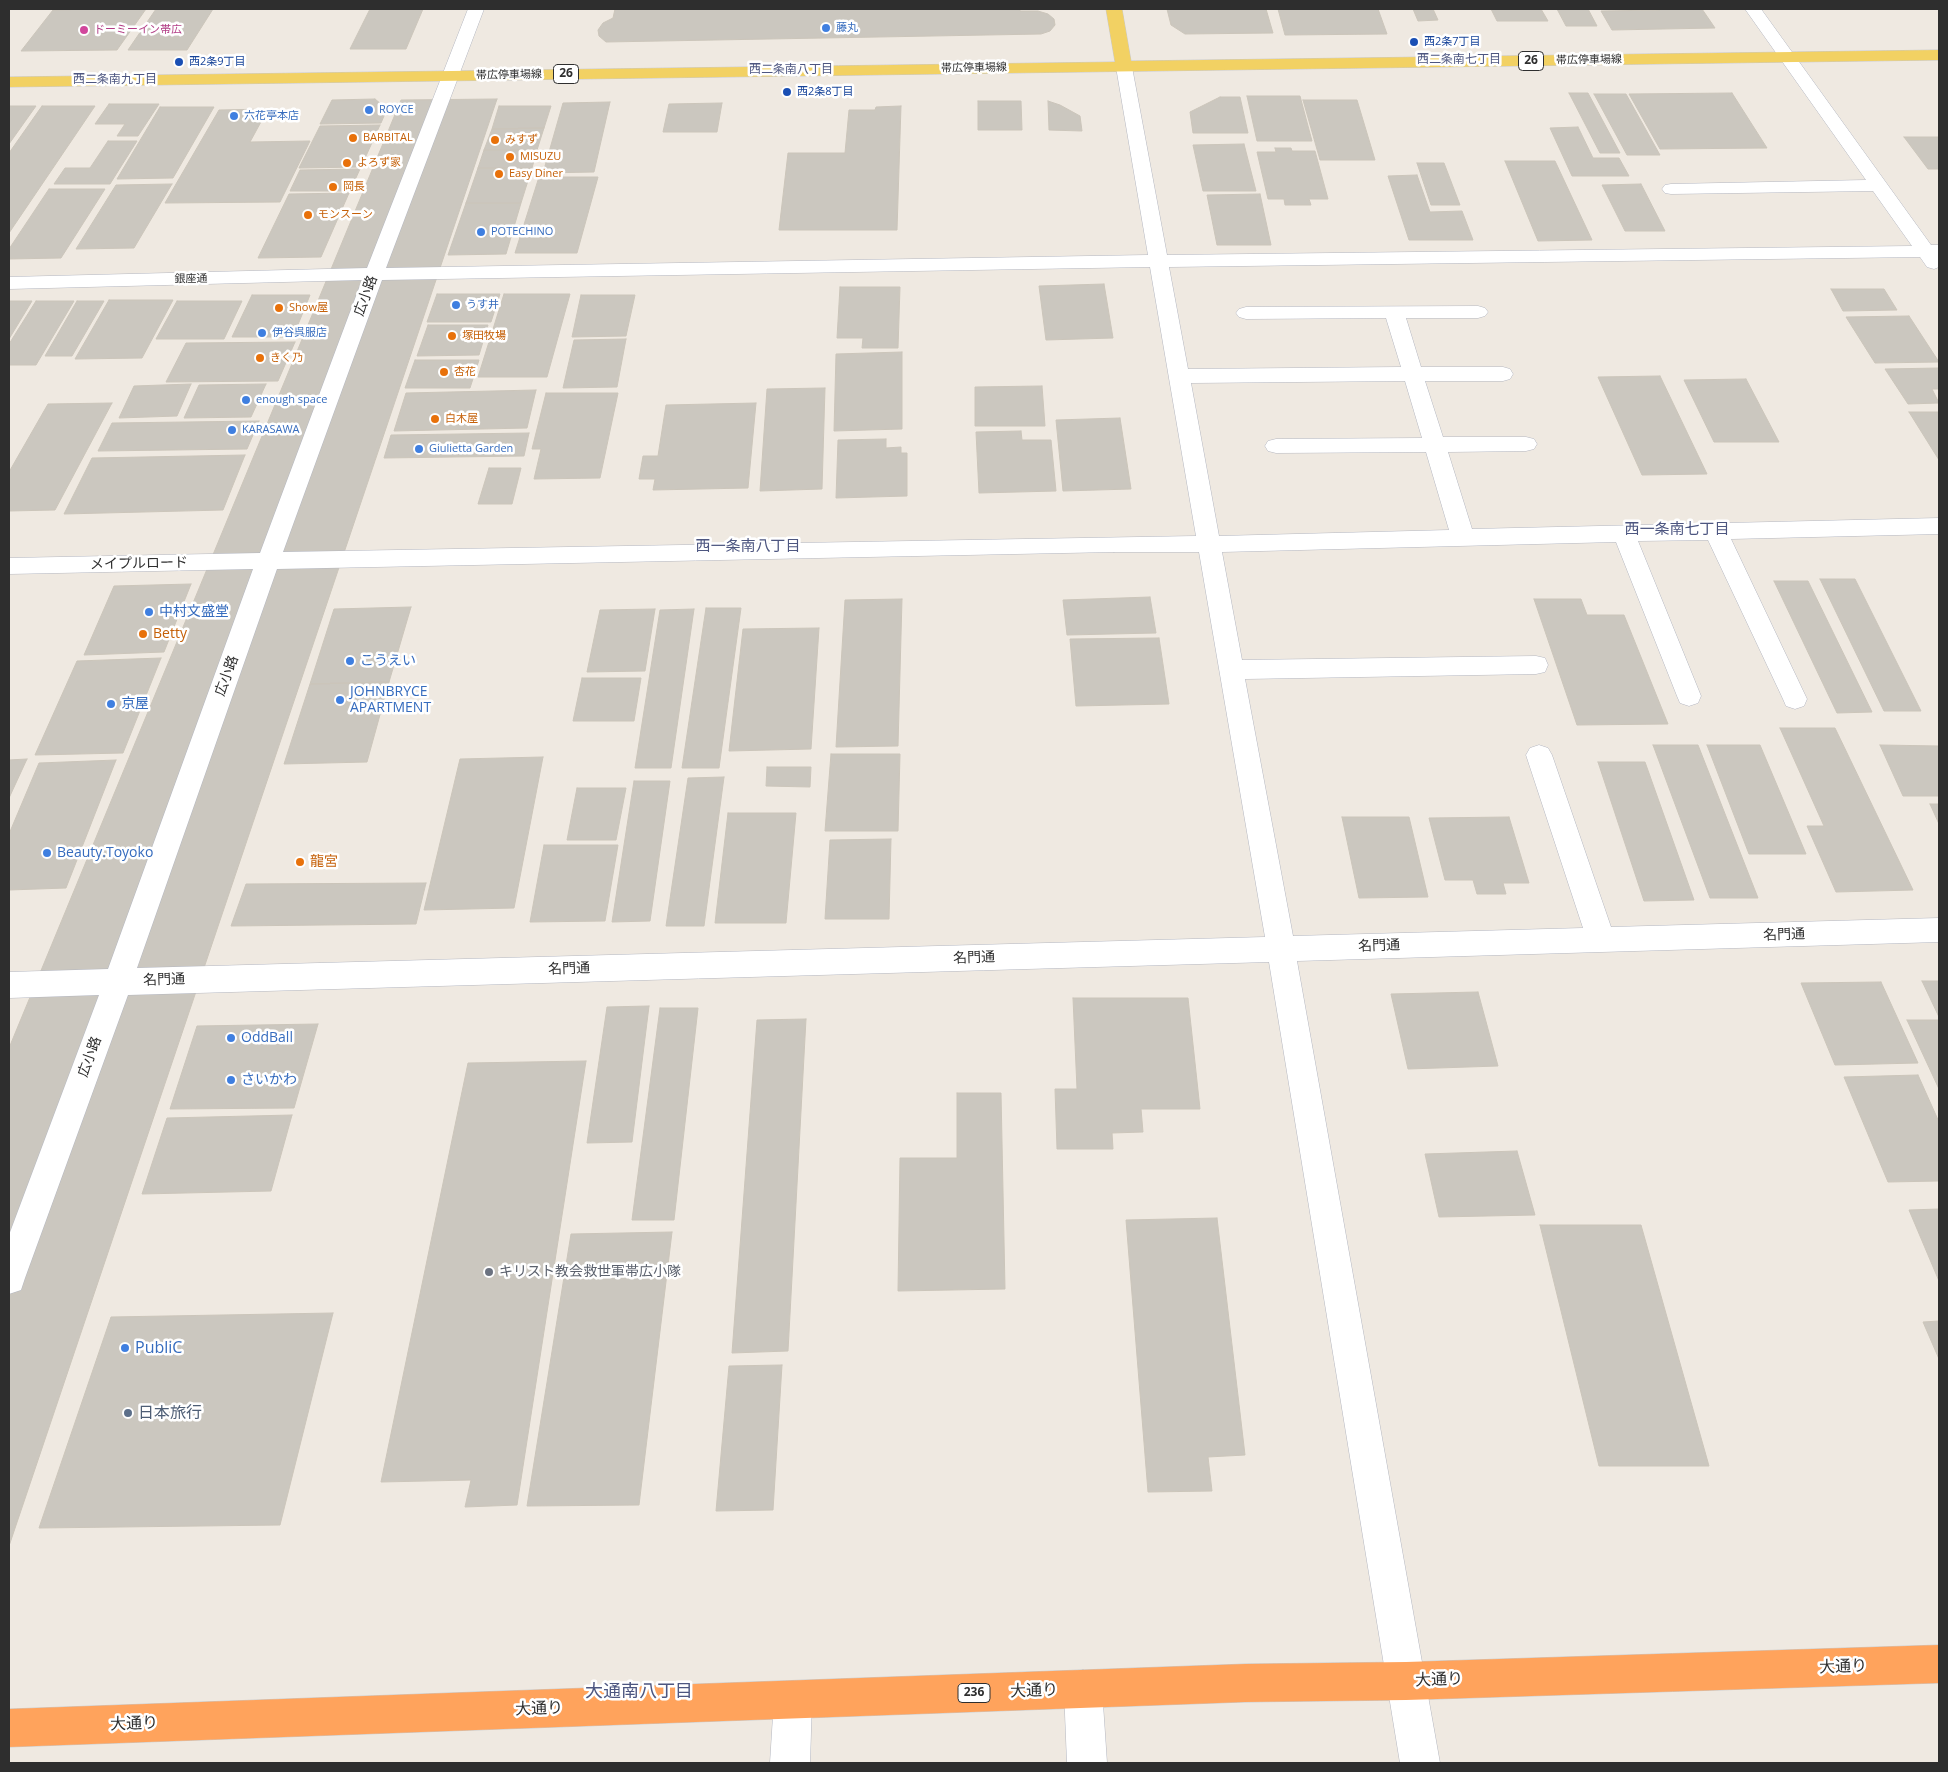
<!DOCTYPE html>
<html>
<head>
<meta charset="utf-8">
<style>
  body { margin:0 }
  #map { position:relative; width:1948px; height:1772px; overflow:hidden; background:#efe9e1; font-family:"Open Sans",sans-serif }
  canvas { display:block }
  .frame { position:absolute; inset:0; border:10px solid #2e2e2e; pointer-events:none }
</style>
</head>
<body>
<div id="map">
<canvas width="1948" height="1772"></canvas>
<div class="frame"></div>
</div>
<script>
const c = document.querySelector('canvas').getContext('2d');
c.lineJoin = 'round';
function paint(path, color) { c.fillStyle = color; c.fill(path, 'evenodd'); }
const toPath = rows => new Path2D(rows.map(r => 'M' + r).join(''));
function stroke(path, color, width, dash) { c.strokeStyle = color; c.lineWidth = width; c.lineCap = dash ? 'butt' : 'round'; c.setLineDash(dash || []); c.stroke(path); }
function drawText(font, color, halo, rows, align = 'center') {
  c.font = font + ' "Open Sans","Noto Sans JP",sans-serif'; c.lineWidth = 5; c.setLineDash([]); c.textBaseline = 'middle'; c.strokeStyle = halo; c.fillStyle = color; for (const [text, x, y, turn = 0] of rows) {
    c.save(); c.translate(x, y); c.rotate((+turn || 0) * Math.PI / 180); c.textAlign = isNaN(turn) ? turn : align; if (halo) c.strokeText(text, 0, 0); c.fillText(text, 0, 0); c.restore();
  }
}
const building = toPath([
  [90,9,146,9,117,50,21,51,53,10,90,9],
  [156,9,213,9,187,50,128,50,156,9],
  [370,9,423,9,406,49,350,49,370,9],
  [615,9,1020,9,1020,11,1038,11,1048,14,1054,19,1055,25,1050,31,1041,34,606,42,599,36,598,30,603,23,613,18,615,9],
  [1167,9,1266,9,1273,33,1185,34,1171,25,1167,9],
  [1278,9,1378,9,1387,34,1285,35,1278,9],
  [1413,9,1433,9,1438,20,1418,21,1413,9],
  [1491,9,1541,9,1548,21,1497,21,1491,9],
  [1557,9,1588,9,1597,26,1566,26,1557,9],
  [1659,9,1702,9,1715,28,1612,30,1601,11,1660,10,1659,9],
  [1569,93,1588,93,1620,153,1600,153,1569,93],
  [1732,93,1767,148,1660,149,1629,94,1732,93],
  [1594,94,1626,94,1660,155,1627,155,1594,94],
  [1247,96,1300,96,1312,141,1257,141,1247,96],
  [1220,97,1240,97,1248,133,1193,133,1190,112,1220,97],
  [375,99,387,109,381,123,320,124,332,100,375,99],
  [497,99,9,1546,9,1048,401,100,497,99],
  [1303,100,1357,100,1375,160,1320,160,1303,100],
  [978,101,1021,101,1022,130,978,130,978,101],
  [1048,101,1060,105,1080,116,1082,131,1049,130,1048,101],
  [610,102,594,172,543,173,563,103,610,102],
  [722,103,717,132,663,132,669,104,722,103],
  [109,104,159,104,138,136,117,136,125,124,95,124,109,104],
  [9,106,36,106,9,144,9,106],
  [42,106,95,106,9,233,9,153,42,106],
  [499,106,551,106,544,128,492,129,499,106],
  [901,106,897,230,779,230,788,153,845,153,849,110,875,110,876,107,901,106],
  [160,107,214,107,173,178,117,179,160,107],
  [268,109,250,142,310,141,280,202,165,203,219,110,268,109],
  [380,125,361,167,299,168,320,126,380,125],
  [1578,127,1593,158,1619,158,1629,176,1572,176,1550,128,1578,127],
  [544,128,537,150,484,150,492,129,544,128],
  [1904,137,1939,137,1939,169,1928,169,1904,137],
  [108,141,137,141,110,184,54,184,65,168,90,168,108,141],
  [1244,144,1256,191,1203,191,1193,145,1244,144],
  [1275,148,1291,148,1292,151,1315,151,1328,199,1309,199,1311,205,1285,205,1284,199,1268,199,1257,152,1276,152,1275,148],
  [484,150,537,150,532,168,478,168,484,150],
  [1505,161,1555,161,1592,240,1538,241,1505,161],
  [1417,163,1444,163,1460,205,1431,205,1417,163],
  [478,168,532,168,521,203,466,203,478,168],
  [360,169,350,191,290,191,300,170,360,169],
  [1417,175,1430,212,1462,211,1473,240,1409,240,1388,176,1417,175],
  [539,177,598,177,577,253,515,253,539,177],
  [172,184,134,248,76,249,116,185,172,184],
  [1641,184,1665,231,1625,231,1602,185,1641,184],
  [49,189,105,189,61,258,9,259,9,249,49,189],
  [349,193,321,257,258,258,289,194,349,193],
  [1260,194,1271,245,1217,245,1207,195,1260,194],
  [466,203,521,203,506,254,448,255,466,203],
  [1104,284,1113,338,1046,340,1039,286,1104,284],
  [840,287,900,287,898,348,862,348,863,338,837,338,840,287],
  [1831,289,1884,289,1897,310,1843,311,1831,289],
  [437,294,500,294,491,322,427,322,437,294],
  [504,294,570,294,547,377,478,377,504,294],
  [252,295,310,295,293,337,232,337,252,295],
  [581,295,635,295,626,336,572,337,581,295],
  [109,300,173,300,142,358,75,359,109,300],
  [9,301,32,301,9,339,9,301],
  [36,301,74,301,36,365,9,365,9,344,36,301],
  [77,301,104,301,72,356,45,356,77,301],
  [177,301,242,301,224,339,156,339,177,301],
  [1909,316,1939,362,1875,363,1846,317,1909,316],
  [428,325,488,325,479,355,417,356,428,325],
  [626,339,617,387,563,388,574,340,626,339],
  [295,342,278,381,166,382,186,343,295,342],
  [902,352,902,429,834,431,836,354,902,352],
  [415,360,479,360,470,388,405,388,415,360],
  [1939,368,1939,389,1932,389,1939,403,1908,404,1885,369,1939,368],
  [1660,376,1707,474,1642,475,1598,377,1660,376],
  [1746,379,1779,442,1714,442,1684,380,1746,379],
  [191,384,177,416,119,418,134,386,191,384],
  [266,384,251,417,184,418,199,385,266,384],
  [1042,386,1045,426,975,426,975,387,1042,386],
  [825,388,822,489,760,491,767,389,825,388],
  [536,390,527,428,394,431,406,393,536,390],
  [546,393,618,393,600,478,534,479,541,449,532,449,546,393],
  [112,403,55,510,9,511,9,472,48,404,112,403],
  [756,403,748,488,653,490,655,479,639,479,643,456,658,456,666,405,756,403],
  [1909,412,1939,412,1939,460,1909,412],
  [1120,418,1131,489,1063,491,1056,420,1120,418],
  [259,421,247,449,98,451,112,423,259,421],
  [1021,431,1022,440,1051,440,1056,491,979,493,976,432,1021,431],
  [529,433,524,456,384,458,391,435,529,433],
  [886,439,886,448,901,447,901,453,907,453,907,496,836,498,838,440,886,439],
  [245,455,223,510,64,514,92,458,245,455],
  [489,468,521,468,512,504,478,504,489,468],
  [1820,579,1855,579,1921,711,1884,711,1820,579],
  [1774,581,1808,581,1872,712,1837,713,1774,581],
  [191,584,164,652,84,655,114,586,191,584],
  [1150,597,1156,633,1067,635,1063,600,1150,597],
  [902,599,898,746,836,747,845,600,902,599],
  [1534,599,1581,599,1587,615,1624,615,1668,724,1577,725,1534,599],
  [411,607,389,682,310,684,334,609,411,607],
  [706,608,741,608,719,768,682,768,706,608],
  [655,609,645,671,587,672,600,610,655,609],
  [694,609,671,768,635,768,660,610,694,609],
  [819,628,811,749,729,751,743,629,819,628],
  [1159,638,1169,704,1076,706,1070,639,1159,638],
  [161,658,123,753,35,755,77,661,161,658],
  [582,678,641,678,634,721,573,721,582,678],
  [389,682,367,762,284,764,310,684,389,682],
  [1780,728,1835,728,1913,890,1836,892,1807,826,1824,826,1780,728],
  [1653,745,1698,745,1758,898,1710,898,1653,745],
  [1707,745,1760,745,1806,854,1749,854,1707,745],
  [1880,745,1939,746,1939,796,1903,796,1880,745],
  [831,754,900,754,898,831,825,831,831,754],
  [543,757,514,908,424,910,460,759,543,757],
  [27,759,9,798,9,760,27,759],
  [116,760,66,888,9,890,9,834,39,763,116,760],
  [1598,762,1645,762,1694,900,1644,901,1598,762],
  [767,767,811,767,810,787,766,786,767,767],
  [724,777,704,926,666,926,688,778,724,777],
  [634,781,670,781,650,921,612,922,634,781],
  [577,788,626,788,616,840,567,840,577,788],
  [1930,804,1939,804,1939,824,1930,804],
  [728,813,796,813,786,923,715,923,728,813],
  [1342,817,1409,817,1428,897,1359,898,1342,817],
  [1509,817,1529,883,1503,883,1506,894,1477,894,1473,880,1445,880,1429,818,1509,817],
  [891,839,889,919,825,919,830,840,891,839],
  [544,845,618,845,605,921,530,922,544,845],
  [426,883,416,924,231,926,246,884,426,883],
  [1922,981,1939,981,1939,1017,1922,981],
  [1881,982,1918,1063,1835,1065,1801,983,1881,982],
  [1478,992,1498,1066,1408,1069,1391,994,1478,992],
  [1073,998,1188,998,1200,1109,1141,1109,1143,1132,1112,1133,1113,1149,1057,1149,1055,1089,1077,1089,1073,998],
  [649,1006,632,1142,587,1143,607,1007,649,1006],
  [660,1008,698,1008,674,1220,632,1220,660,1008],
  [806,1019,788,1351,732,1353,757,1020,806,1019],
  [1907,1020,1939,1020,1939,1089,1907,1020],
  [318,1024,294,1108,170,1109,197,1026,318,1024],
  [586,1061,517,1505,465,1507,471,1480,381,1482,468,1063,586,1061],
  [1918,1075,1939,1122,1939,1181,1888,1182,1844,1077,1918,1075],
  [957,1093,1001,1093,1005,1289,898,1291,900,1158,957,1158,957,1093],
  [292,1115,271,1191,142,1194,167,1118,292,1115],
  [1517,1151,1535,1215,1439,1217,1425,1154,1517,1151],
  [1939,1209,1939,1281,1909,1210,1939,1209],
  [1217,1218,1245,1455,1208,1457,1212,1491,1148,1492,1126,1220,1217,1218],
  [1540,1225,1641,1225,1709,1466,1599,1466,1540,1225],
  [672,1232,639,1505,527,1506,571,1234,672,1232],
  [333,1313,280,1525,39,1528,111,1317,333,1313],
  [1939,1321,1939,1359,1923,1322,1939,1321],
  [782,1365,773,1510,716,1511,729,1366,782,1365]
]);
paint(building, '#cbc7bf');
stroke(building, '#cbc5ba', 1);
const minor = toPath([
  [468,9,484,9,386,268,1148,255,1116,67,1118,64,1124,62,1130,64,1132,67,1167,255,1912,246,1873,191,1671,194,1665,193,1662,189,1665,185,1671,184,1866,180,1745,9,1761,9,1931,245,1939,245,1939,267,1934,269,1927,267,1920,257,1169,267,1188,369,1401,367,1386,318,1246,319,1239,317,1236,313,1239,309,1246,307,1478,306,1485,308,1488,312,1485,316,1478,318,1406,318,1421,367,1503,367,1510,369,1513,374,1510,379,1503,381,1425,381,1443,437,1526,437,1534,439,1537,444,1534,449,1526,451,1448,452,1472,529,1939,518,1939,534,1731,539,1807,699,1804,706,1795,709,1786,706,1783,699,1708,540,1638,541,1701,696,1698,703,1689,706,1680,703,1677,696,1616,542,1222,552,1242,660,1536,656,1545,658,1548,665,1545,672,1536,674,1245,679,1293,936,1583,928,1526,755,1530,748,1539,745,1548,748,1552,755,1611,927,1939,918,1939,942,1297,961,1440,1763,1400,1763,1269,962,128,995,25,1278,21,1290,9,1294,9,1235,99,995,9,998,9,972,108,969,253,569,9,574,9,558,260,553,362,280,9,289,9,277,367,268,468,9],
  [1150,267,1196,536,283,552,382,280,1150,267],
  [1405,381,1422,438,1276,439,1268,441,1265,446,1268,451,1276,453,1426,452,1449,530,1219,536,1191,383,1405,381],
  [1114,552,1199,552,1265,937,137,968,277,569,1114,552],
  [1083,1670,1097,1675,1102,1689,1107,1763,1067,1763,1064,1689,1069,1675,1083,1670],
  [793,1681,807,1686,812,1700,810,1763,770,1763,774,1700,779,1686,793,1681]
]);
const major = toPath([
  [1106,9,1122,9,1131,61,1939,50,1939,60,9,87,9,77,1115,62,1106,9]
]);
const highway = toPath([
  [1939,1645,1939,1683,1406,1700,1245,1702,9,1747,9,1709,1245,1664,1406,1662,1939,1645]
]);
stroke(minor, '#b4b7c1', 1);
stroke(major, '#c9c9c9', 1);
stroke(highway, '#c9c9c9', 1);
paint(minor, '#fff');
paint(major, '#f2d163');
paint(highway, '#ffa35c');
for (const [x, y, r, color] of [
  [826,28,5,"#3f7fe0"],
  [84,30,5,"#d1479c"],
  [1414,42,5,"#1a4fb4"],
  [179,62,5,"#1a4fb4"],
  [787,92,5,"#1a4fb4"],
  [369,110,5,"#3f7fe0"],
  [234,116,5,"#3f7fe0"],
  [353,138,5,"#e8710a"],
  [495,140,5,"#e8710a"],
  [510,157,5,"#e8710a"],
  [347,163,5,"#e8710a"],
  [499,174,5,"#e8710a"],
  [333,187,5,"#e8710a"],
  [308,215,5,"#e8710a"],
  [481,232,5,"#3f7fe0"],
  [456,305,5,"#3f7fe0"],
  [279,308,5,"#e8710a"],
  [262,333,5,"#3f7fe0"],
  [452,336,5,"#e8710a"],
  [260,358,5,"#e8710a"],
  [444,372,5,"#e8710a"],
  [246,400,5,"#3f7fe0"],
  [435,419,5,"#e8710a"],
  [232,430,5,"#3f7fe0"],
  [419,449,5,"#3f7fe0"],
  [149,612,5,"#3f7fe0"],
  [143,634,5,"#e8710a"],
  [350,661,5,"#3f7fe0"],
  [340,700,5,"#3f7fe0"],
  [111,704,5,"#3f7fe0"],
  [47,853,5,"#3f7fe0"],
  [300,862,5,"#e8710a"],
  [231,1038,5,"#3f7fe0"],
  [231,1080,5,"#3f7fe0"],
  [489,1272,5,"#6b7280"],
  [125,1348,5,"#3f7fe0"],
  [128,1413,5,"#5c6f8a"]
]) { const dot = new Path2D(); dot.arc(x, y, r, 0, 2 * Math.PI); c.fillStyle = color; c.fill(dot); stroke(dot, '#fff', 2); }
drawText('11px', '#366cbe', '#fff', [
  ["藤丸",836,28],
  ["ROYCE",379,110],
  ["六花亭本店",244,116],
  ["POTECHINO",491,232],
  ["うす井",466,305],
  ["伊谷呉服店",272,333],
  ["enough space",256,400],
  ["KARASAWA",242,430],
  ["Giulietta Garden",429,449]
], 'left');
drawText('11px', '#b23c85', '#fff', [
  ["ドーミーイン帯広",94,30]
], 'left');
drawText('11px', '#164399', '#fff', [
  ["西2条7丁目",1424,42],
  ["西2条9丁目",189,62],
  ["西2条8丁目",797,92]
], 'left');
drawText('11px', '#2e2e2e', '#fff', [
  ["帯広停車場線",1589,60,-1],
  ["帯広停車場線",974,68,-1],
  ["帯広停車場線",509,75,-1],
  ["銀座通",191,279,-1]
]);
drawText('11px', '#c56008', '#fff', [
  ["BARBITAL",363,138],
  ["みすず",505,140],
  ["MISUZU",520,157],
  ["よろず家",357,163],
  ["Easy Diner",509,174],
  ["岡長",343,187],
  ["モンスーン",318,215],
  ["Show屋",289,308],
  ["塚田牧場",462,336],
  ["きく乃",270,358],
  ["杏花",454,372],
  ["白木屋",445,419]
], 'left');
drawText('12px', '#4d5680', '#fff', [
  ["西二条南七丁目",1459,60],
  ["西二条南八丁目",791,70],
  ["西二条南九丁目",115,80]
]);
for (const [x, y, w] of [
  [1531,61,25],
  [566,74,25],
  [974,1693,32]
]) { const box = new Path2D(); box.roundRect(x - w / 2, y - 9.5, w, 19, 4); c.fillStyle = '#fff'; c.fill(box); stroke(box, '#2e2e2e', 1); }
drawText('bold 12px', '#2e2e2e', null, [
  ["26",1531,61],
  ["26",566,74],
  ["236",974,1693]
]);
drawText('14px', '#2e2e2e', '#fff', [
  ["広小路",366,296,-70],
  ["メイプルロード",139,564,-1],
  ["広小路",227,676,-70],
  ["名門通",1784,935,-2],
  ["名門通",1379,946,-2],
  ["名門通",974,958,-2],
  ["名門通",569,969,-2],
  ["名門通",164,980,-2],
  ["広小路",90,1057,-70]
]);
drawText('14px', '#366cbe', '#fff', [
  ["中村文盛堂",159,612],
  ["こうえい",360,661],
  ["JOHNBRYCE",350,692],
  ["APARTMENT",350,708],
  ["京屋",121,704],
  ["Beauty.Toyoko",57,853],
  ["OddBall",241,1038],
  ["さいかわ",241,1080]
], 'left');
drawText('14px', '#c56008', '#fff', [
  ["Betty",153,634],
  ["龍宮",310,862]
], 'left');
drawText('14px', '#5b616d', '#fff', [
  ["キリスト教会救世軍帯広小隊",499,1272]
], 'left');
drawText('15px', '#4d5680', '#fff', [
  ["西一条南七丁目",1677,530],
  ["西一条南八丁目",748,547]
]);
drawText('16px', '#366cbe', '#fff', [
  ["PubliC",135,1348]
], 'left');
drawText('16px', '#4e5e75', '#fff', [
  ["日本旅行",138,1413]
], 'left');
drawText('16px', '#2e2e2e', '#fff', [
  ["大通り",1843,1667,-2],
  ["大通り",1439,1680,-2],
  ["大通り",1034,1691,-2],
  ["大通り",539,1709,-2],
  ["大通り",134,1724,-2]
]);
drawText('18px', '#4d5680', '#fff', [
  ["大通南八丁目",639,1692]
]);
</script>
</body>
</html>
